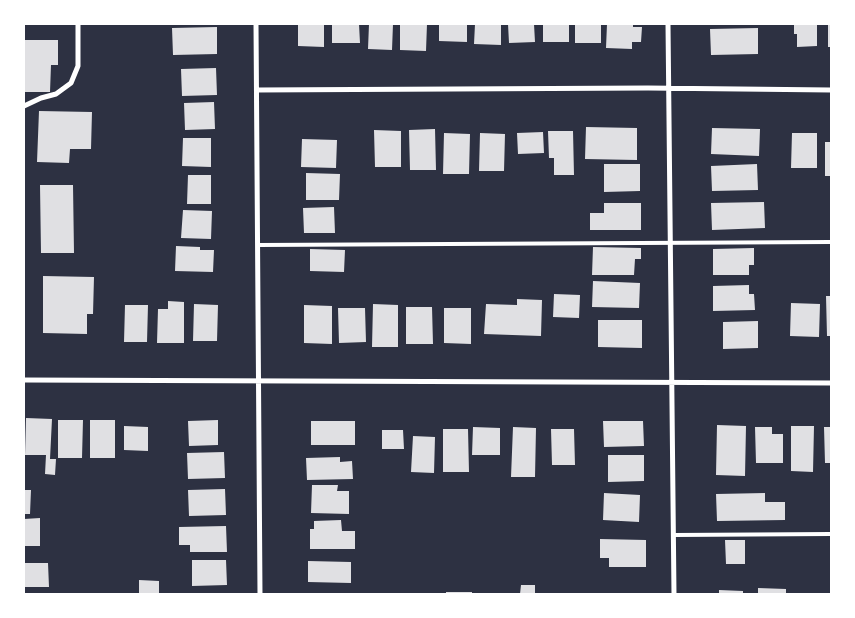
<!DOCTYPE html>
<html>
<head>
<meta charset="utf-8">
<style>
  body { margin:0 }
  #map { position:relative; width:855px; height:618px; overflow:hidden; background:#2d3142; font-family:"Open Sans",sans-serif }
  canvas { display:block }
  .frame { position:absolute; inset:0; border:25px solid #fff; pointer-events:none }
</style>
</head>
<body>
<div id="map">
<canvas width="855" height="618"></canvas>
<div class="frame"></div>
</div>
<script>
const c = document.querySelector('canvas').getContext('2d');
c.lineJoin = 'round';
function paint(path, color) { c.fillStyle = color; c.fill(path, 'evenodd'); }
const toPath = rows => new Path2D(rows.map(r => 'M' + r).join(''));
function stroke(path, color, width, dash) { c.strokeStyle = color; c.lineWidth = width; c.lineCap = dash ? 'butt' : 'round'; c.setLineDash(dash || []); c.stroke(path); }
paint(toPath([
  [298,24,324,24,324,47,298,46],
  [332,24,359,24,360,43,332,43],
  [369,24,393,24,392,50,368,49],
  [400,24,427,24,426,51,400,50],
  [439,24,467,24,467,42,439,41],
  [475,24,501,24,501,45,474,44],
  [508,24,534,24,535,42,509,43],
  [543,24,569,24,569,42,543,42],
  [575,24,601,24,601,43,575,43],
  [607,24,633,24,633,27,642,27,641,42,632,42,632,49,606,48],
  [794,24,817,24,817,46,797,47,797,34,794,34],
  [828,24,831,24,831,47,828,47],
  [217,27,217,54,173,55,172,28],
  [758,28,758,54,711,55,710,29],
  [24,40,58,40,58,65,51,65,50,92,24,92],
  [216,68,217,95,182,96,181,69],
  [214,102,215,129,185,130,184,103],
  [39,111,92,112,91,149,70,149,69,163,37,162],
  [586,127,637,128,637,160,585,159],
  [712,128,760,129,759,156,711,154],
  [435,129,436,170,410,170,409,130],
  [374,130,401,131,401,167,375,167],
  [548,131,573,131,574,175,554,175,554,158,549,158],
  [543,132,544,153,518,154,517,133],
  [444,133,470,134,469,174,443,174],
  [480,133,505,134,504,171,479,171],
  [792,133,817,133,817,168,791,168],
  [183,138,211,138,211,167,182,166],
  [302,139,337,140,336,168,301,167],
  [825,142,831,142,831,176,825,176],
  [604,164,640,164,640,191,604,192],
  [757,164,758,190,712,191,711,166],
  [306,173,340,174,339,200,306,200],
  [188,175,211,175,211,204,187,204],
  [40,185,73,185,74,253,41,253],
  [764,202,765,228,712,230,711,203],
  [604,203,641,203,641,230,590,230,590,213,604,213],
  [334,207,335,233,304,233,303,208],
  [183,210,212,211,211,239,181,238],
  [176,246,200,247,200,250,214,250,213,272,175,271],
  [593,247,641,248,641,259,635,259,634,275,592,275],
  [754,248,754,265,749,265,749,275,713,275,713,249],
  [310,249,345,250,344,272,310,271],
  [43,276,94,277,93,314,87,314,87,334,43,333],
  [593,281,640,283,639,308,592,307],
  [749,285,749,294,754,294,755,310,713,311,713,286],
  [554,294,580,295,579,318,553,317],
  [826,296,831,296,831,336,827,336],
  [517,299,542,300,541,336,484,334,486,304,517,305],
  [168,301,184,302,184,343,157,343,158,309,168,309],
  [791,303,820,304,819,337,790,336],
  [194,304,218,305,217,341,193,341],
  [373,304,398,305,398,347,372,347],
  [125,305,148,305,147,342,124,342],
  [304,305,332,306,332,344,304,343],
  [406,307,432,307,433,344,406,344],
  [338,308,365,308,366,342,339,343],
  [444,308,471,308,471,344,444,343],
  [598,320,642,320,642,348,598,347],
  [758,321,758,348,723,349,723,322],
  [26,418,52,419,50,459,56,459,55,475,45,474,46,455,25,455],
  [58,420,83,420,82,458,58,458],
  [90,420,115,420,115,458,90,458],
  [218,420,218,445,189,446,188,421],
  [311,421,355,421,355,445,311,445],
  [603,421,643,421,644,446,604,447],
  [717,425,746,426,745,476,716,475],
  [124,426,148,427,148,451,124,450],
  [791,426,814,426,813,472,791,471],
  [473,427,500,428,500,455,472,455],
  [513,427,536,428,535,477,511,477],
  [755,427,772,427,772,434,783,434,783,463,756,463],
  [824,427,831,427,831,463,825,463],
  [443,429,468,429,469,472,443,472],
  [551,429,574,429,575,465,552,465],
  [382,430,403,430,404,449,382,449],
  [413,436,435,437,434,473,411,472],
  [224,452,225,478,188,479,187,453],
  [608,455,644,455,644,481,608,482],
  [340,457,340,462,352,461,353,479,307,480,306,458],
  [312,485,338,485,337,491,349,491,349,514,311,513],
  [225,489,226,515,189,516,188,490],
  [24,490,31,490,30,514,24,514],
  [604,493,640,495,639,522,603,520],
  [765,493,765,502,785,502,785,520,717,521,716,494],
  [40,518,40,546,24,546,24,519],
  [341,520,342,531,355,531,355,549,310,549,310,529,314,529,314,521],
  [226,526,227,552,190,552,190,545,179,545,179,527],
  [600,539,646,540,646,567,609,567,609,558,600,558],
  [725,540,745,540,745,564,726,564],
  [192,560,226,560,227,585,192,586],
  [308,561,351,562,351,583,308,582],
  [24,563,48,563,49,587,24,587],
  [139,580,159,581,159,594,139,594],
  [521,585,535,585,535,594,520,594],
  [758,588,786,589,786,594,758,594],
  [719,590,743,591,743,594,719,594],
  [446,592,472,592,472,594,446,594]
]), '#e0e0e3');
stroke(toPath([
  [258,245,831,242],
  [674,535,831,534]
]), '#fff', 4);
stroke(toPath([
  [256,24,260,594],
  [668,24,674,594],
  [257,90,648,88,831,90],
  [24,106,41,98,56,94,71,83,78,66,78,24],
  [24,380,831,383]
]), '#fff', 5);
</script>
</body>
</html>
